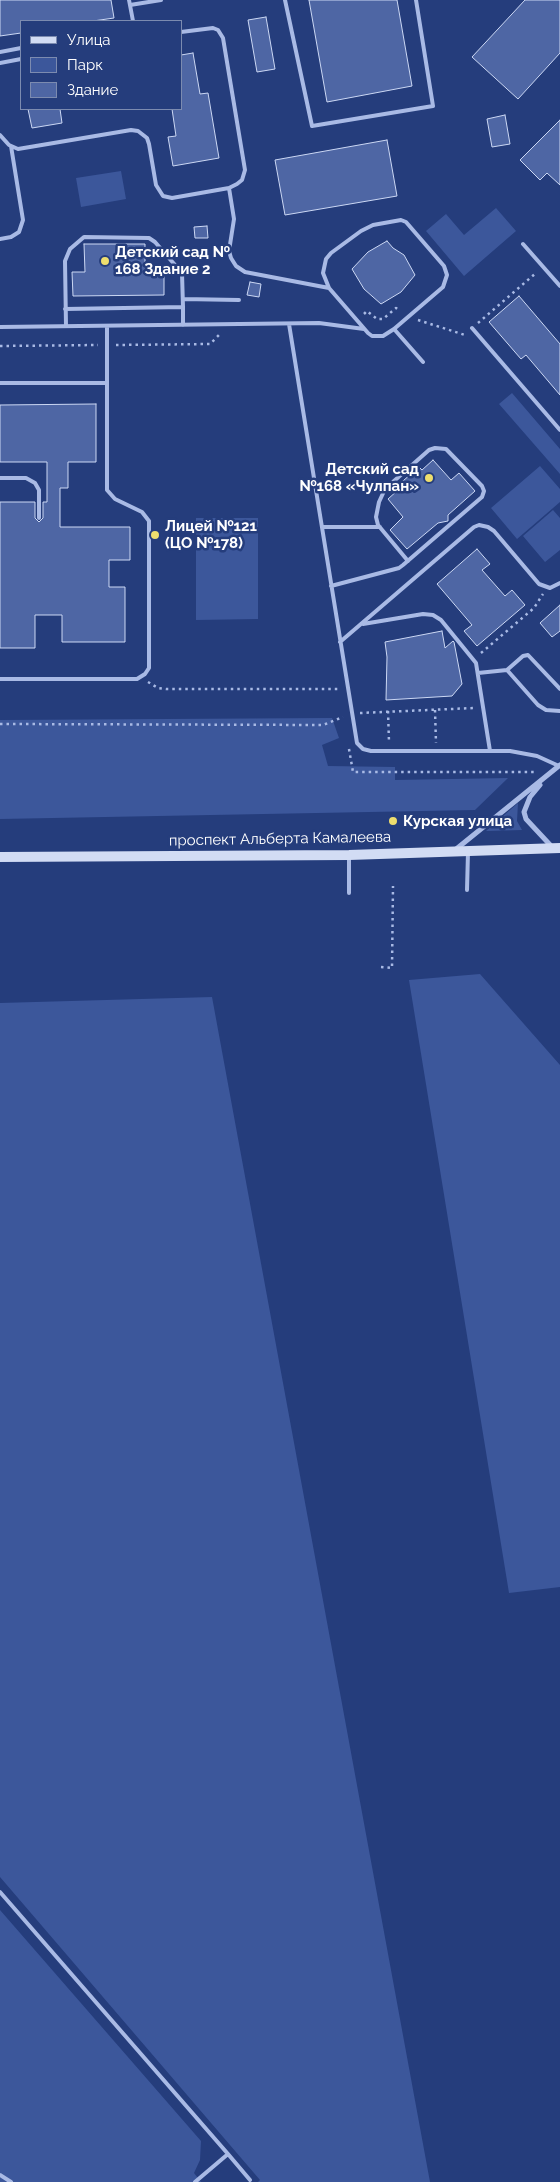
<!DOCTYPE html>
<html>
<head>
<meta charset="utf-8">
<style>
  body { margin:0 }
  #map { position:relative; width:560px; height:2182px; overflow:hidden; background:#253d7c; font-family:Raleway,sans-serif }
  canvas { display:block }
  .legend { position:absolute; left:20px; top:20px; width:162px; height:90px; box-sizing:border-box; background:#253d7c; border:1px solid #7c8bb0; margin:0; padding:6px 9px; list-style:none; font-size:15px; color:#fff }
  .legend li { display:flex; align-items:center; gap:10px; height:25px }
  .legend b { width:25px; border:1px solid #7c8bb0 }
</style>
</head>
<body>
<div id="map">
<canvas width="560" height="2182"></canvas>
<ul class="legend">
<li><b style="height:6px;background:#d2dcf4"></b>Улица</li>
<li><b style="height:14px;background:#3c579b"></b>Парк</li>
<li><b style="height:14px;background:#4e66a4"></b>Здание</li>
</ul>
</div>
<script>
const c = document.querySelector('canvas').getContext('2d');
c.lineJoin = 'round';
function paint(path, color) { c.fillStyle = color; c.fill(path, 'evenodd'); }
const toPath = rows => new Path2D(rows.map(r => 'M' + r).join(''));
function stroke(path, color, width, dash) { c.strokeStyle = color; c.lineWidth = width; c.lineCap = dash ? 'butt' : 'round'; c.setLineDash(dash || []); c.stroke(path); }
function drawText(font, color, halo, rows, align = 'center') {
  c.font = font + ' Raleway,sans-serif'; c.lineWidth = 5; c.setLineDash([]); c.textBaseline = 'middle'; c.strokeStyle = halo; c.fillStyle = color; for (const [text, x, y, turn = 0] of rows) {
    c.save(); c.translate(x, y); c.rotate((+turn || 0) * Math.PI / 180); c.textAlign = isNaN(turn) ? turn : align; if (halo) c.strokeText(text, 0, 0); c.fillText(text, 0, 0); c.restore();
  }
}
paint(toPath([
  [121,171,126,199,81,207,76,178],
  [496,208,516,231,464,276,426,231,446,214,464,235],
  [512,393,560,449,560,474,499,404],
  [540,466,560,489,560,502,517,539,491,508],
  [553,510,560,518,560,550,545,562,523,536],
  [196,518,258,518,258,619,196,620],
  [332,718,339,738,322,745,328,766,395,767,395,780,508,778,475,810,0,819,0,720],
  [518,803,517,821,522,830,486,831],
  [480,974,560,1065,560,1587,509,1593,409,980],
  [212,997,430,2182,258,2182,260,2180,0,1877,0,1003],
  [0,1910,201,2141,200,2160,194,2173,201,2182,0,2182]
]), '#3c579b');
const building = toPath([
  [0,0,111,0,114,18,93,21,21,21,21,33,0,36,0,0],
  [309,0,397,0,412,86,327,102,309,0],
  [525,0,560,0,560,53,518,99,472,57,525,0],
  [266,17,275,69,257,72,248,20,266,17],
  [193,53,200,94,208,93,219,158,173,166,168,137,176,136,172,109,181,109,181,55,193,53],
  [28,109,60,109,62,123,32,128,28,109],
  [505,115,510,144,492,147,487,119,505,115],
  [560,120,560,185,547,173,540,180,520,160,560,120],
  [387,140,397,196,285,215,275,160,387,140],
  [207,226,208,238,195,238,194,227,207,226],
  [387,241,393,248,404,255,415,275,401,292,381,304,364,289,352,269,368,252,387,241],
  [84,244,145,244,145,267,164,267,164,295,73,296,72,272,85,272,84,244],
  [250,282,261,284,259,297,247,295,250,282],
  [519,296,560,344,560,395,526,355,521,359,489,322,519,296],
  [96,404,96,462,68,462,68,488,60,488,60,527,130,527,130,560,109,560,109,587,125,587,125,642,62,642,62,615,35,615,35,648,0,648,0,502,35,502,35,518,39,522,43,518,43,502,47,502,47,462,0,462,0,405,96,404],
  [433,460,451,480,459,473,475,491,448,515,448,521,438,523,407,549,390,530,403,517,388,499,398,490,396,487,419,467,422,470,433,460],
  [477,549,490,564,482,570,505,596,512,590,525,605,477,646,464,631,472,625,437,584,477,549],
  [560,605,560,631,552,637,540,623,560,605],
  [442,631,445,648,453,641,454,642,462,684,452,696,386,700,387,657,385,642,442,631]
]);
paint(building, '#4e66a4');
stroke(building, '#ccd8f4', 1);
stroke(toPath([
  [364,314,367,311,377,319,383,319,396,308,400,311],
  [418,320,465,335],
  [478,323,536,273],
  [116,345,210,344,219,335],
  [0,346,98,345],
  [481,653,534,608,543,594],
  [148,682,158,688,166,689,339,689],
  [435,710,436,743],
  [388,711,389,742],
  [360,713,474,708],
  [0,724,323,725,343,717],
  [349,749,353,772,534,772],
  [381,967,392,968,393,886]
]), '#a9bae5', 2.5, [2.5, 4]);
stroke(toPath([
  [129,0,133,21],
  [285,0,312,126,433,106,416,0],
  [130,5,161,0],
  [0,52,21,48],
  [0,63,21,59],
  [0,135,9,145,18,149,131,130,138,131,147,138,149,144,156,185,163,196,172,198,229,188,237,184,242,180,245,170,223,38,218,30,213,28,181,32],
  [229,188,234,219,229,251,231,258,236,266,245,272,329,288],
  [0,239,11,237,19,232,23,220,11,146],
  [523,244,560,286],
  [183,299,239,300],
  [183,307,183,325],
  [65,309,183,307,182,273,155,242,149,238,84,237,70,249,65,261,66,326],
  [289,324,357,743,363,749,371,751,510,751,537,756,559,766],
  [0,327,319,323,364,329],
  [472,328,560,430],
  [394,329,443,287,447,275,444,266,406,222,401,220,373,225,361,231,331,253,326,259,323,273,329,288,368,333,372,336,383,336,394,329,423,362],
  [0,383,107,383],
  [0,478,26,478,35,483,39,490,39,518],
  [322,527,380,527],
  [331,586,399,568,403,565,482,497,484,491,482,486,446,449,435,448,429,450,385,489,379,502,376,517,378,525,408,561],
  [363,624,423,614,433,615,441,620,476,663,490,751],
  [340,642,474,527,479,525,488,527,494,531,539,584,550,588,560,583],
  [478,673,507,670],
  [0,679,137,679,145,674,149,668,149,521,142,512,115,499,107,490,107,326],
  [560,689,528,655,523,656,507,670,538,705,546,710,560,711],
  [349,855,349,893],
  [467,890,468,852],
  [0,1892,228,2154,195,2182],
  [228,2154,250,2180],
  [0,2175,11,2182]
]), '#a9bae5', 4);
stroke(toPath([
  [540,785,530,797,524,812,526,819,553,848],
  [455,850,560,765]
]), '#a9bae5', 5);
stroke(toPath([
  [0,857,349,855,560,848]
]), '#d2dcf4', 10);
for (const [x, y, r, color] of [
  [105,261,5,"#eede6e"],
  [429,478,5,"#eede6e"],
  [155,535,5,"#eede6e"],
  [393,821,5,"#eede6e"]
]) { const dot = new Path2D(); dot.arc(x, y, r, 0, 2 * Math.PI); c.fillStyle = color; c.fill(dot); stroke(dot, '#253d7c', 2); }
drawText('bold 15px', '#fff', '#253d7c', [
  ["Детский сад №",115,252],
  ["168 Здание 2",115,269],
  ["Детский сад",419,469,"right"],
  ["№168 «Чулпан»",419,486,"right"],
  ["Лицей №121",165,526],
  ["(ЦО №178)",165,543],
  ["Курская улица",403,821]
], 'left');
drawText('15px', '#fff', '#253d7c', [
  ["проспект Альберта Камалеева",280,839,-1]
]);
</script>
</body>
</html>
